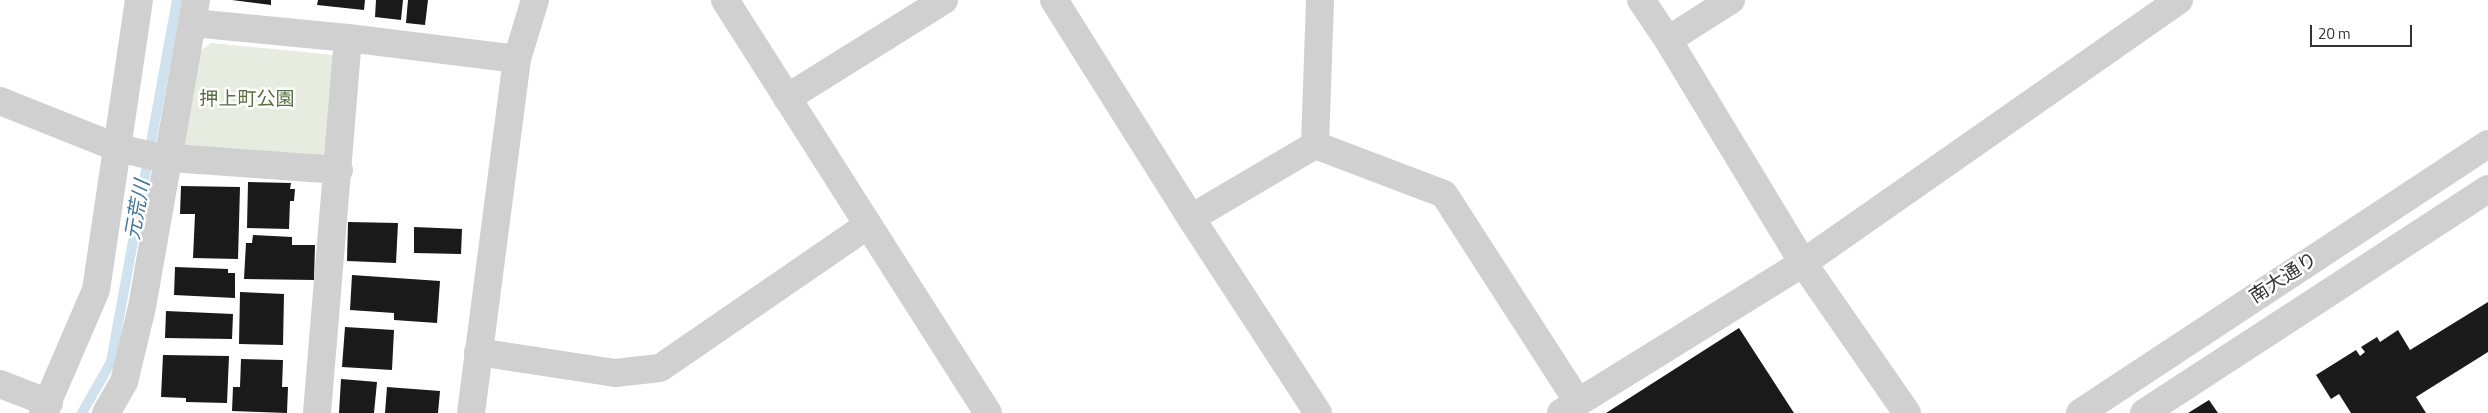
<!DOCTYPE html>
<html>
<head>
<meta charset="utf-8">
<style>
  body { margin:0 }
  #map { position:relative; width:2488px; height:413px; overflow:hidden; background:#fff; font-family:"Titillium Web",sans-serif }
  canvas { display:block }
  .scale { position:absolute; left:2310px; top:25px; width:102px; height:22px; box-sizing:border-box; border:2px solid #333; border-top:0; padding-left:6px; font-size:15px; line-height:18px; white-space:nowrap; color:#333; -webkit-text-stroke:4px #fff; paint-order:stroke }
</style>
</head>
<body>
<div id="map">
<canvas width="2488" height="413"></canvas>
<div class="scale">20 m</div>
</div>
<script>
const c = document.querySelector('canvas').getContext('2d');
c.lineJoin = 'round';
function paint(path, color) { c.fillStyle = color; c.fill(path, 'evenodd'); }
const toPath = rows => new Path2D(rows.map(r => 'M' + r).join(''));
function stroke(path, color, width, dash) { c.strokeStyle = color; c.lineWidth = width; c.lineCap = dash ? 'butt' : 'round'; c.setLineDash(dash || []); c.stroke(path); }
function drawText(font, color, halo, rows, align = 'center') {
  c.font = font + ' "Titillium Web","Noto Sans JP",sans-serif'; c.lineWidth = 5; c.setLineDash([]); c.textBaseline = 'middle'; c.strokeStyle = halo; c.fillStyle = color; for (const [text, x, y, turn = 0] of rows) {
    c.save(); c.translate(x, y); c.rotate((+turn || 0) * Math.PI / 180); c.textAlign = isNaN(turn) ? turn : align; if (halo) c.strokeText(text, 0, 0); c.fillText(text, 0, 0); c.restore();
  }
}
paint(toPath([
  [211,43,334,55,328,157,184,146,200,51]
]), '#e6ecdf');
stroke(toPath([
  [82,413,111,362,177,0]
]), '#cfe2ee', 10);
paint(toPath([
  [232,0,271,0,271,5],
  [318,0,365,0,364,10,317,5],
  [376,0,403,0,401,20,375,17],
  [408,0,428,0,425,25,406,23],
  [248,182,291,183,290,189,295,189,294,201,290,201,289,229,247,228],
  [181,186,240,187,238,259,193,258,195,214,180,214],
  [348,222,398,223,396,263,347,261],
  [414,227,462,229,461,254,414,253],
  [253,235,292,237,292,245,315,245,314,280,244,279,246,243,252,243],
  [175,267,228,269,228,273,235,273,235,298,174,295],
  [352,275,440,281,437,323,394,320,394,313,350,310],
  [240,292,284,294,283,345,239,344],
  [2488,302,2488,352,2416,397,2426,413,2351,413,2339,394,2331,399,2316,375,2356,350,2360,356,2365,352,2361,347,2377,337,2380,342,2398,330,2410,350],
  [166,311,233,314,232,339,165,338],
  [345,327,394,330,392,370,342,367],
  [1739,328,1794,413,1606,413],
  [163,355,229,356,227,403,186,402,186,398,161,397],
  [241,359,283,360,282,387,288,387,287,413,232,411,233,387,240,387],
  [341,379,377,382,374,413,339,413],
  [387,387,440,391,438,413,385,413],
  [2209,400,2218,413,2188,413]
]), '#1a1a1a');
stroke(toPath([
  [1054,0,1191,218,1318,413],
  [1641,0,1668,40,1803,263,1907,413],
  [193,23,348,38,517,59],
  [1668,40,1731,0],
  [787,98,944,0],
  [0,101,118,148,157,157,339,170],
  [1315,145,1444,194,1578,402],
  [1191,218,1315,145,1320,0],
  [478,352,615,373,660,368,868,225],
  [0,384,49,403],
  [43,413,96,290,139,0],
  [106,413,124,382,142,307,196,0],
  [317,413,348,38],
  [1561,413,1803,263,2179,0]
]), '#d0d0d0', 28);
stroke(toPath([
  [725,0,988,413],
  [471,413,517,59,535,0],
  [2080,413,2488,144],
  [2144,413,2488,189]
]), '#d0d0d0', 28);
drawText('19px', '#56703f', '#fff', [
  ["押上町公園",247,100]
]);
drawText('19px', '#333', '#fff', [
  ["南大通り",2284,279,-33]
]);
drawText('italic 20px', '#3f7597', '#fff', [
  ["元荒川",139,210,-80]
]);
</script>
</body>
</html>
